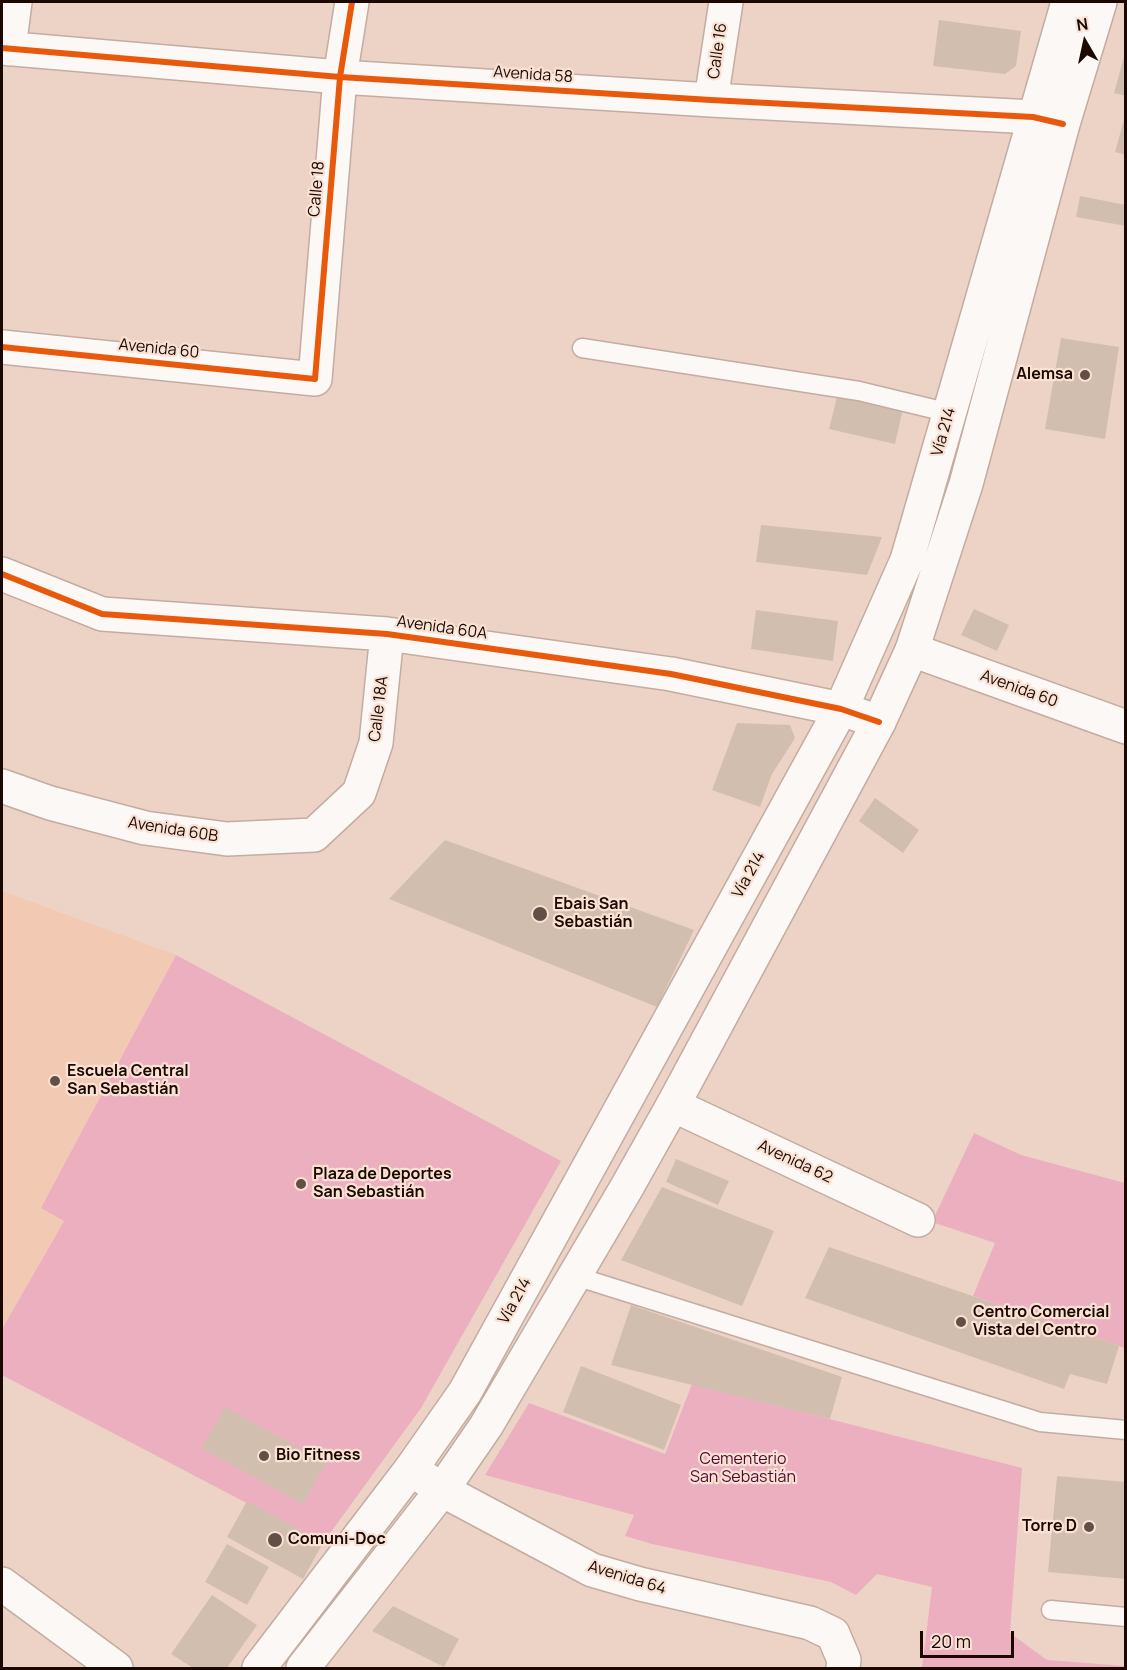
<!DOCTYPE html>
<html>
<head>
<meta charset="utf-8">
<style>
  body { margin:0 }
  #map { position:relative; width:1127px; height:1670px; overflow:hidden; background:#edd3c5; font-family:Manrope,sans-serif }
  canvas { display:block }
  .frame { position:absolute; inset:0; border:3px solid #1b0801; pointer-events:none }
  .north { position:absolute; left:1055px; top:12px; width:60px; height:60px; -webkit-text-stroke:4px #f9e1d4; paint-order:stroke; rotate:351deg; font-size:16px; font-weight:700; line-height:24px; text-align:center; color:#1b0801 }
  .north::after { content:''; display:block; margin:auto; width:21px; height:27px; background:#1b0801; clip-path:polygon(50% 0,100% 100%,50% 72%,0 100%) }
  .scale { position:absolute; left:920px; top:1631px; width:94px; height:27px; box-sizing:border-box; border:3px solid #1b0801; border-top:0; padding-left:8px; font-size:18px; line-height:21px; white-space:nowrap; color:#1b0801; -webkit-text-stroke:4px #f9e1d4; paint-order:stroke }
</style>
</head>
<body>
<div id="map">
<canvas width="1127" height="1670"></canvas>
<div class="frame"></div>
<div class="north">N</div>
<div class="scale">20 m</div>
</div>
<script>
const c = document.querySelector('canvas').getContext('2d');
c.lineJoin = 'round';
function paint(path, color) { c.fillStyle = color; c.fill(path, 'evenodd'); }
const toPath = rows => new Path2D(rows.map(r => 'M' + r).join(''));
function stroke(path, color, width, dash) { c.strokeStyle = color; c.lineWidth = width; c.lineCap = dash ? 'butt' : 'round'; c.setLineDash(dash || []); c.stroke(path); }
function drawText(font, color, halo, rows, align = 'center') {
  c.font = font + ' Manrope,sans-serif'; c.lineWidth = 4.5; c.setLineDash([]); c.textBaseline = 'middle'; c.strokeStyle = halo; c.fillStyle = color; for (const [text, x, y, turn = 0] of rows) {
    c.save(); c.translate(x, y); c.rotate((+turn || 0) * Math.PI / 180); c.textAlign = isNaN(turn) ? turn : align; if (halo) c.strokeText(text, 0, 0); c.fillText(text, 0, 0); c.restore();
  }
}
paint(toPath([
  [2,891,176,955,42,1207,64,1220,2,1329]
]), '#f2c9b3');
paint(toPath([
  [176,955,561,1161,421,1408,323,1543,2,1375,2,1329,64,1221,41,1208],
  [974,1133,1021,1155,1125,1183,1125,1348,973,1296,995,1243,932,1222],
  [692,1384,1022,1468,1010,1633,1047,1660,1125,1666,1125,1668,922,1668,932,1587,877,1574,856,1595,831,1582,652,1544,625,1536,634,1515,485,1475,529,1403,665,1454]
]), '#ebafc0');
paint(toPath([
  [939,20,1021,31,1016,66,1005,74,933,66],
  [1125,53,1126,53,1126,96,1114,93],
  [1125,116,1126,116,1126,155,1115,152],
  [1080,196,1126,205,1126,226,1076,217],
  [1061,338,1119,347,1105,439,1045,429],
  [838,393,903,408,895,444,829,429],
  [761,525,882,537,867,575,756,562],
  [974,609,1009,625,997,651,961,635],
  [756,610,838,621,833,661,751,649],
  [737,723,790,725,795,738,772,774,760,807,712,790],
  [875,798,919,830,903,853,859,821],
  [445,840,694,930,657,1007,389,899],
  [676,1159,729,1181,718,1205,666,1182],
  [662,1187,774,1231,742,1306,621,1260],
  [829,1247,1119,1346,1107,1384,1070,1374,1064,1389,805,1298],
  [631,1305,842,1377,830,1419,611,1365],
  [581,1366,681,1405,664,1450,563,1412],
  [225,1407,326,1463,303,1504,201,1448],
  [1057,1476,1126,1482,1126,1579,1048,1572],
  [247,1501,323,1543,303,1579,227,1537],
  [227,1544,269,1567,247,1605,205,1582],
  [212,1595,257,1625,227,1668,193,1668,171,1654],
  [393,1606,459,1639,444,1667,372,1631]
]), '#d2beaf');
const lane = toPath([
  [582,348,859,391,950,413],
  [575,1276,1040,1422,1126,1430],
  [1051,1610,1126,1617]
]);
const street = toPath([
  [2,48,340,77,711,100,1033,117,1062,123],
  [9,49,15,2],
  [711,100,726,2],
  [2,347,315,379,340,77,352,2],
  [2,574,102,614,387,634,671,674,841,709,879,722],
  [912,650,1126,727],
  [2,786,50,803,145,828,227,839,314,835,359,793,376,743,387,634],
  [673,1105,918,1220],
  [411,1469,442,1490,592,1570,640,1584,810,1623,833,1634,844,1660,843,1668]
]);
const secondary = toPath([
  [2,1584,116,1668],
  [259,1668,411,1469,465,1392,841,709,907,560,1068,2],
  [303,1668,442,1490,486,1426,627,1187,673,1105,879,722,912,650,966,484,1063,124,1100,2]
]);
stroke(lane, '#c3aca1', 21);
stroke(street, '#c3aca1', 36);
stroke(secondary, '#c3aca1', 36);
stroke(lane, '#fcf8f6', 18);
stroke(street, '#fcf8f6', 33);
stroke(secondary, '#fcf8f6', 33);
stroke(toPath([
  [2,48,340,77,711,100,1033,117,1063,124],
  [2,347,315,379,340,77,352,2],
  [2,574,102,614,387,634,671,674,841,709,879,722]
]), '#e8590c', 6);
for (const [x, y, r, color] of [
  [1085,375,6,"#644f46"],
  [540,914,8,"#644f46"],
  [55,1081,6,"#644f46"],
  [301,1184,6,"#644f46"],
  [961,1322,6,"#644f46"],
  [264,1456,6,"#644f46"],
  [1089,1527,6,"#644f46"],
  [275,1540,8,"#644f46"]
]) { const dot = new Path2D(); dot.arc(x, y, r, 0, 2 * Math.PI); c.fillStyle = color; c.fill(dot); stroke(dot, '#f9e1d4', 2); }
drawText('16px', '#1b0801', '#f9e1d4', [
  ["Calle 16",718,51,-82],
  ["Avenida 58",533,75,4],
  ["Calle 18",317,189,-85],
  ["Avenida 60",159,349,6],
  ["Vía 214",944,432,-74],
  ["Avenida 60A",442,628,8],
  ["Avenida 60",1019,689,20],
  ["Calle 18A",379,709,-83],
  ["Avenida 60B",173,830,9],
  ["Vía 214",749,875,-61],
  ["Avenida 62",795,1162,25],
  ["Vía 214",515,1301,-61],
  ["Avenida 64",627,1578,17]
]);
drawText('bold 16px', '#1b0801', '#f9e1d4', [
  ["Alemsa",1073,375,"right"],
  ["Ebais San",554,905],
  ["Sebastián",554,923],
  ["Escuela Central",67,1072],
  ["San Sebastián",67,1090],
  ["Plaza de Deportes",313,1175],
  ["San Sebastián",313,1193],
  ["Centro Comercial",973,1313],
  ["Vista del Centro",973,1331],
  ["Bio Fitness",276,1456],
  ["Torre D",1077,1527,"right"],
  ["Comuni-Doc",288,1540]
], 'left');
drawText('16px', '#500834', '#f9e1d4', [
  ["Cementerio",743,1460],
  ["San Sebastián",743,1478]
]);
</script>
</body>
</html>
